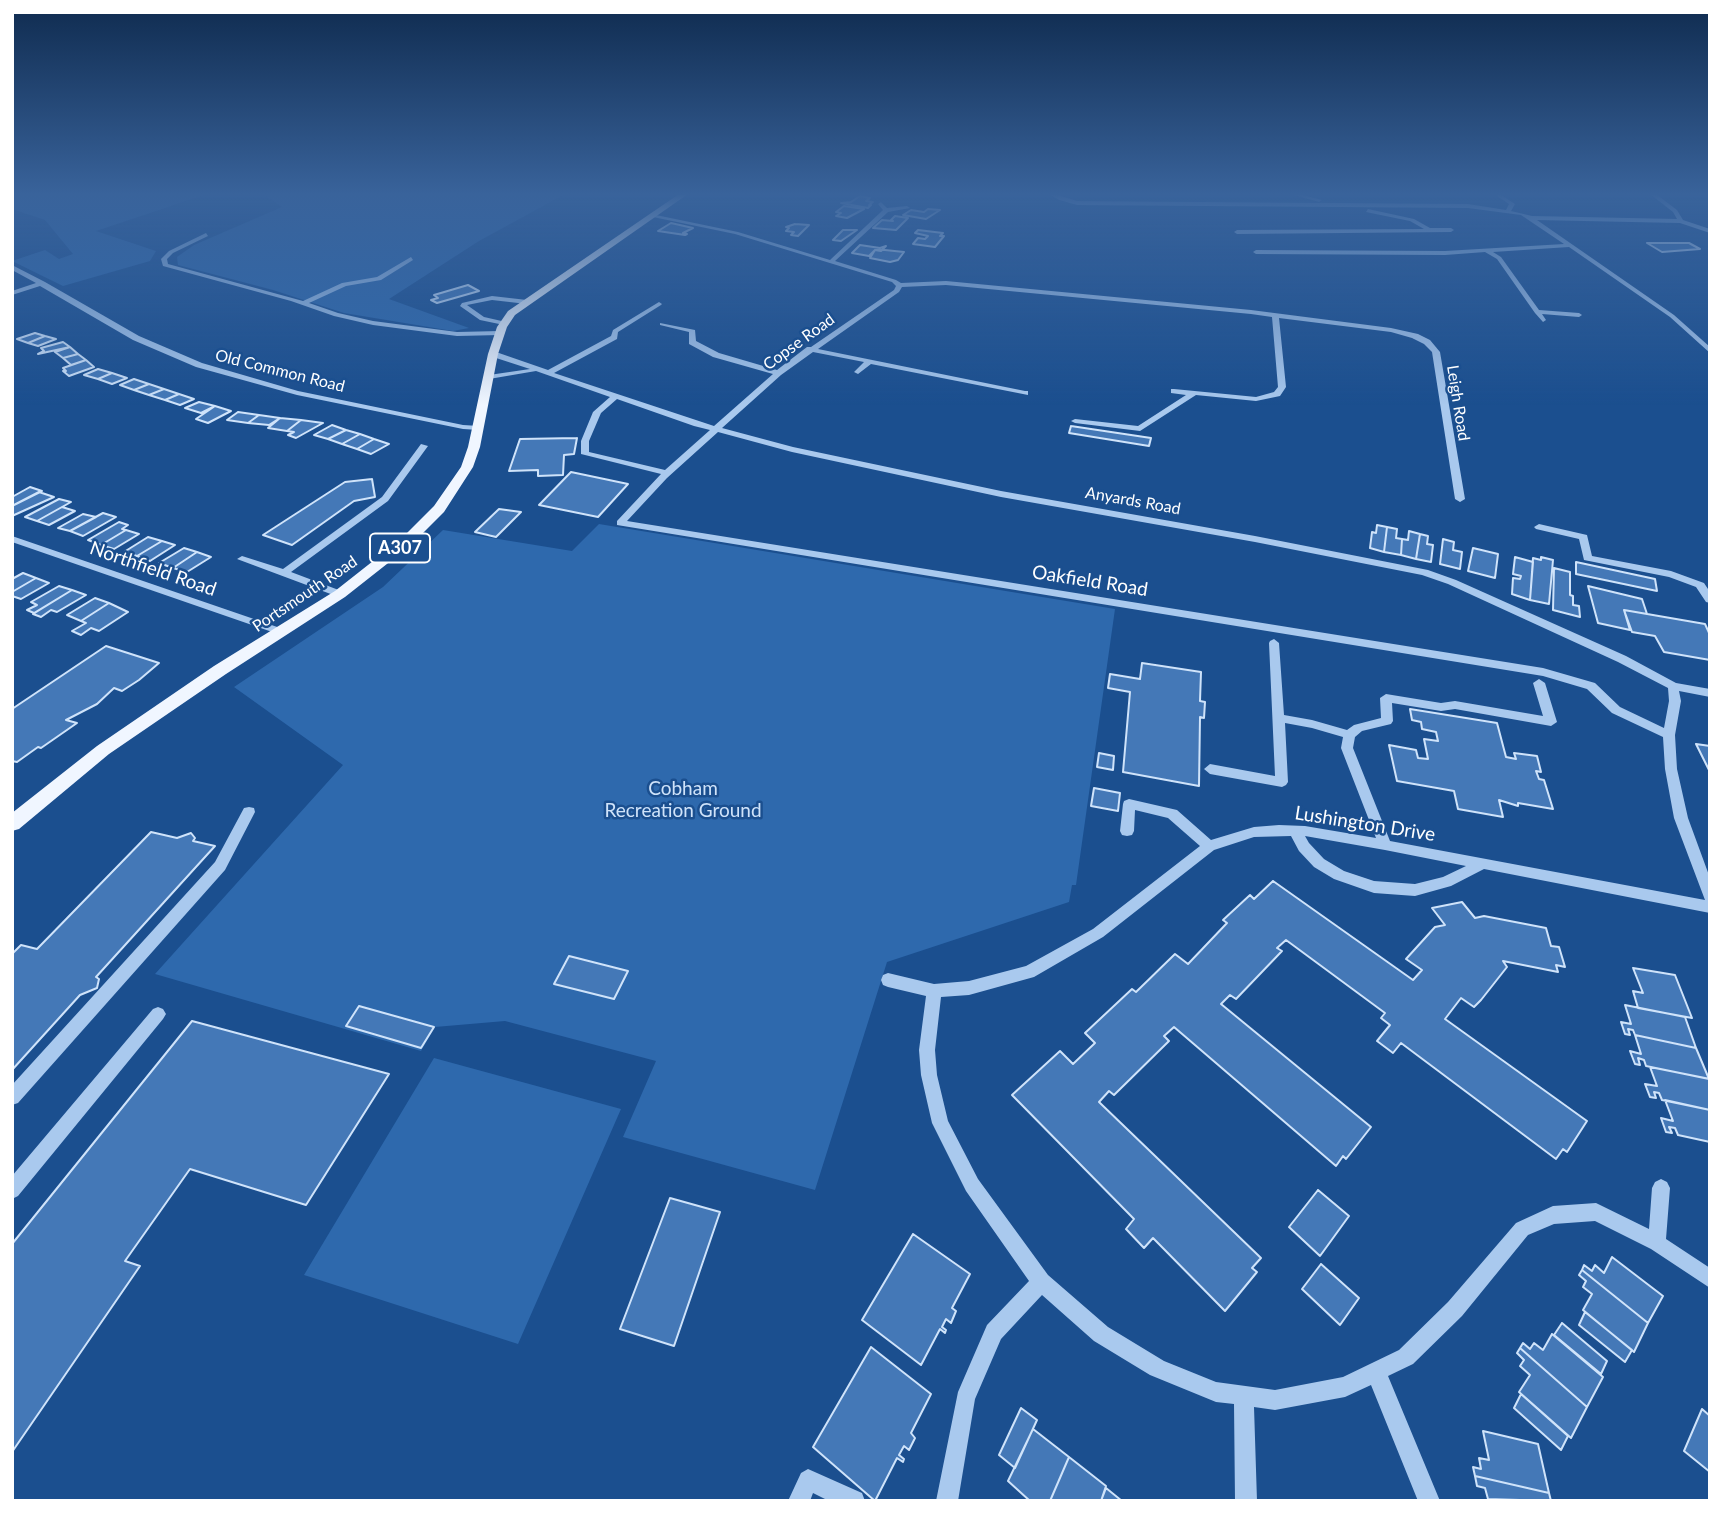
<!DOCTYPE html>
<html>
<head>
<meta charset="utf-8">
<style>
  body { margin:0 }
  #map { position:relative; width:1722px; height:1513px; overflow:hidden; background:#1b4f8f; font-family:Lato,sans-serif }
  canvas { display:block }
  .frame { position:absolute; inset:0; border:14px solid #fff; pointer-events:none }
</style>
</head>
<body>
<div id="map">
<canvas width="1722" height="1513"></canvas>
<div class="frame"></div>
</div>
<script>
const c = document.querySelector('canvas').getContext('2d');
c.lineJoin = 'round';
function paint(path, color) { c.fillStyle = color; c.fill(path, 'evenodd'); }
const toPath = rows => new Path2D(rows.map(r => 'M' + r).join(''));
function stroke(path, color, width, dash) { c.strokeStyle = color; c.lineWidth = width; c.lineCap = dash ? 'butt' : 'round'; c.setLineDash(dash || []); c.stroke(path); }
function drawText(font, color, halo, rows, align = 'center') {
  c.font = font + ' Lato,sans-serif'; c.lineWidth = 5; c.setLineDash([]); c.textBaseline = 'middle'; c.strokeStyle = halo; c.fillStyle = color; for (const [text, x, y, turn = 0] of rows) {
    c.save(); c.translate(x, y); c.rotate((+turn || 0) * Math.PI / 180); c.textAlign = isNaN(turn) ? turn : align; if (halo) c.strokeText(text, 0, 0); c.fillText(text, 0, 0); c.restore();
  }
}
paint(toPath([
  [12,194,207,194,96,231,156,251,150,261,63,286,12,261,45,250,59,259,73,254,45,220,12,209],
  [263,194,565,194,479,241,389,299,469,328,453,331,344,313,273,290,178,265,177,257,194,245,282,207],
  [599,524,1115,609,1076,885,1072,885,1069,902,887,962,815,1190,623,1137,656,1061,505,1021,435,1027,421,1051,155,974,343,765,234,687,383,587,443,530,572,551],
  [434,1058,621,1109,518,1344,304,1275]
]), '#2e69ad');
const building = toPath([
  [860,196,870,198,866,201,873,202,869,205,871,205,868,208,841,203,851,202,860,196],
  [844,206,864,209,847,218,836,216,841,213,836,212,844,206],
  [928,209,940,210,926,219,903,215,911,210,924,212,928,209],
  [895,216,908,218,896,230,873,228,882,220,893,221,891,220,895,216],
  [671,223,693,228,683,233,687,234,685,235,658,231,671,223],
  [795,224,809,225,798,236,791,235,794,232,786,231,789,228,786,227,795,224],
  [843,230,857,230,841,241,833,240,843,230],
  [918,230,943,233,940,236,944,236,935,247,913,244,918,238,925,239,928,236,915,233,918,230],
  [1647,243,1689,243,1700,249,1662,252,1647,243],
  [860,245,880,248,886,246,881,251,875,250,869,256,852,253,860,245],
  [875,250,885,250,904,252,898,260,890,262,870,258,875,250],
  [468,285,479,291,437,303,431,300,438,298,434,295,468,285],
  [35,333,45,336,28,343,17,339,35,333],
  [45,336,56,339,38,346,28,343,45,336],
  [63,342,70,347,38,354,44,351,41,348,63,342],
  [70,347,78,354,63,358,55,352,70,347],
  [78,354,86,360,71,365,63,358,78,354],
  [86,360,94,367,69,376,63,371,66,371,63,368,86,360],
  [98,369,112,373,98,379,84,375,98,369],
  [112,373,127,378,112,384,98,379,112,373],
  [134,379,149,384,134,390,120,385,134,379],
  [149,384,164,389,149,395,134,390,149,384],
  [164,389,179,394,165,400,149,395,164,389],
  [179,394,194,399,180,405,165,400,179,394],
  [199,402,215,406,201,413,185,408,199,402],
  [215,406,231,411,208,423,196,419,215,406],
  [238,412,259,415,248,423,227,420,238,412],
  [259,415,280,418,269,425,248,423,259,415],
  [280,418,301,420,287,431,268,428,280,418],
  [301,420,323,423,296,438,288,435,294,432,287,431,301,420],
  [332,425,346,430,328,439,314,435,332,425],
  [1071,426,1151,438,1149,446,1069,433,1071,426],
  [346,430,360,434,342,444,328,439,346,430],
  [360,434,374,439,357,449,342,444,360,434],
  [577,438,574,454,564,455,563,475,538,476,538,470,509,471,520,439,577,438],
  [374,439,389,444,371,454,357,449,374,439],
  [571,472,628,484,598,517,539,505,571,472],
  [372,479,375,497,354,501,292,545,263,535,345,482,372,479],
  [30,487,42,491,12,506,12,497,30,487],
  [39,492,54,497,12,516,12,506,39,492],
  [59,499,71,502,37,521,25,517,59,499],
  [62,507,75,511,49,525,37,521,62,507],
  [499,509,521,512,496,537,475,532,499,509],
  [103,513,116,517,83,536,70,531,103,513],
  [83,514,96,517,70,531,58,528,83,514],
  [119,522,128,525,122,529,126,530,101,545,88,540,119,522],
  [1377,525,1387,527,1384,552,1370,548,1372,532,1376,533,1377,525],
  [1387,527,1397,529,1396,538,1402,539,1401,555,1384,552,1387,527],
  [126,530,139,534,114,549,101,545,126,530],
  [1409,531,1420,534,1416,559,1401,555,1402,539,1408,540,1409,531],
  [1420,534,1428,536,1427,544,1433,545,1431,562,1416,559,1420,534],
  [148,537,162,541,137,556,124,552,148,537],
  [1443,539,1454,542,1453,550,1462,552,1460,569,1440,564,1443,539],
  [162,541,175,545,150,561,137,556,162,541],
  [184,548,197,552,173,568,159,563,184,548],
  [1473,548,1498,554,1495,578,1468,571,1473,548],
  [197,552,211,557,187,572,173,568,197,552],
  [1515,557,1533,562,1530,600,1512,594,1513,578,1520,579,1521,576,1513,574,1515,557],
  [1541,557,1553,560,1549,604,1530,600,1533,558,1541,560,1541,557],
  [1576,562,1655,579,1657,591,1576,574,1576,562],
  [1554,568,1570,572,1570,595,1573,596,1573,605,1579,606,1580,617,1553,610,1554,568],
  [23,573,36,578,12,592,12,579,23,573],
  [36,578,49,583,21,599,12,596,12,592,36,578],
  [59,586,72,590,34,613,27,610,37,605,31,602,59,586],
  [1588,586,1642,599,1647,614,1624,610,1630,630,1598,623,1588,586],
  [72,590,86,595,57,612,51,610,41,617,33,614,72,590],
  [95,598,109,603,81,621,67,615,95,598],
  [109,603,128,612,99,631,91,628,81,635,72,631,86,623,81,621,109,603],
  [1624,610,1705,624,1710,635,1710,660,1664,652,1655,636,1632,632,1624,610],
  [106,646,159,663,139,680,122,691,114,688,97,704,66,720,77,723,41,748,38,747,17,762,12,761,12,709,106,646],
  [1142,663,1201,672,1200,701,1205,702,1204,718,1200,717,1199,786,1123,772,1130,692,1108,688,1110,674,1140,679,1142,663],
  [1410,709,1497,723,1506,757,1516,759,1514,753,1537,756,1541,772,1536,771,1539,779,1544,780,1553,809,1518,803,1518,806,1499,800,1503,817,1458,809,1454,791,1397,781,1389,745,1416,750,1418,758,1428,759,1424,739,1438,741,1436,732,1422,729,1421,722,1412,720,1410,709],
  [1696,744,1710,746,1710,772,1696,744],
  [1099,753,1114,756,1113,770,1097,767,1099,753],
  [1094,788,1120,793,1118,811,1091,806,1094,788],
  [151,832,177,838,191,833,195,838,193,841,215,846,96,977,99,979,97,988,80,995,12,1070,12,954,21,945,37,949,151,832],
  [1273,881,1413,980,1422,970,1406,959,1435,927,1445,925,1432,908,1462,902,1475,918,1484,916,1546,928,1551,946,1559,947,1565,967,1556,965,1558,972,1503,961,1507,967,1481,1000,1474,1007,1461,998,1445,1019,1587,1121,1567,1152,1563,1149,1556,1159,1401,1043,1393,1053,1377,1041,1390,1025,1381,1018,1385,1013,1286,940,1277,948,1282,951,1236,999,1230,995,1221,1004,1371,1127,1346,1159,1343,1156,1336,1166,1174,1027,1164,1036,1169,1041,1114,1095,1109,1091,1099,1102,1261,1258,1252,1268,1257,1272,1225,1311,1153,1238,1144,1248,1126,1229,1134,1219,1012,1095,1060,1051,1073,1064,1095,1043,1085,1033,1132,989,1136,992,1175,954,1188,964,1227,923,1223,920,1250,895,1254,899,1273,881],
  [569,956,628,971,614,999,554,984,569,956],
  [1633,968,1675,975,1692,1018,1638,1008,1633,991,1643,993,1633,968],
  [1625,1005,1685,1017,1696,1048,1635,1035,1633,1030,1628,1029,1630,1035,1625,1034,1621,1022,1631,1024,1625,1005],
  [359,1006,434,1027,421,1048,346,1026,359,1006],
  [192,1021,389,1074,306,1205,190,1169,125,1261,140,1266,12,1452,12,1244,192,1021],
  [1635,1035,1696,1048,1709,1079,1646,1066,1644,1060,1638,1058,1640,1065,1635,1064,1630,1051,1641,1054,1635,1035],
  [1650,1067,1710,1079,1710,1110,1662,1100,1659,1093,1654,1092,1656,1098,1650,1097,1645,1084,1657,1086,1650,1067],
  [1665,1100,1710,1110,1710,1142,1678,1135,1675,1128,1669,1127,1672,1133,1666,1132,1661,1118,1673,1121,1665,1100],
  [1318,1190,1349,1216,1320,1256,1289,1227,1318,1190],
  [670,1198,720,1212,674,1346,620,1329,670,1198],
  [913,1234,970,1274,952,1308,956,1311,951,1323,946,1319,942,1327,946,1330,945,1333,940,1329,921,1365,862,1320,913,1234],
  [1612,1257,1663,1296,1648,1323,1582,1270,1584,1265,1592,1271,1595,1265,1604,1273,1612,1257],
  [1321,1264,1359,1298,1340,1325,1302,1289,1321,1264],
  [1582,1270,1648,1323,1634,1352,1583,1310,1592,1294,1583,1287,1586,1281,1579,1275,1582,1270],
  [1585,1312,1632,1350,1625,1362,1579,1325,1585,1312],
  [1562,1323,1607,1361,1601,1374,1554,1335,1562,1323],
  [1552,1334,1603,1377,1587,1407,1520,1348,1523,1343,1530,1349,1534,1343,1543,1350,1552,1334],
  [871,1347,931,1394,911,1433,915,1438,909,1450,904,1446,899,1455,904,1459,903,1462,897,1458,875,1501,813,1447,871,1347],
  [1520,1348,1587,1407,1571,1438,1519,1392,1530,1375,1520,1366,1524,1360,1517,1353,1520,1348],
  [1521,1394,1568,1436,1561,1450,1514,1408,1521,1394],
  [1021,1408,1037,1420,1015,1468,999,1455,1021,1408],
  [1702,1409,1710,1416,1710,1472,1684,1451,1702,1409],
  [1033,1429,1069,1457,1050,1501,1030,1501,1008,1481,1033,1429],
  [1483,1431,1538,1444,1549,1493,1475,1476,1473,1467,1481,1469,1479,1458,1489,1460,1483,1431],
  [1069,1457,1106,1486,1101,1501,1050,1501,1069,1457],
  [1475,1476,1549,1493,1551,1501,1488,1499,1485,1488,1477,1486,1475,1476],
  [1106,1488,1122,1501,1101,1501,1106,1488]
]);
paint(building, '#4478b7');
stroke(building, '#cfe3fa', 2);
paint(toPath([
  [1049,194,1055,194,1077,201,1468,204,1506,210,1509,204,1494,194,1500,194,1515,204,1511,211,1532,216,1677,219,1673,212,1650,194,1656,194,1677,210,1683,220,1710,229,1710,233,1680,223,1537,220,1674,315,1710,347,1710,353,1670,317,1569,247,1493,252,1501,257,1539,310,1579,313,1582,315,1579,317,1542,314,1546,320,1543,322,1535,313,1497,259,1485,252,1445,255,1256,254,1253,252,1256,250,1445,251,1564,244,1521,215,1468,208,1077,205,1059,200,1049,194],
  [1290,194,1299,194,1322,200,1319,202,1290,194],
  [881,202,887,208,907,206,910,208,888,212,835,261,896,280,901,283,946,281,1251,310,1391,328,1418,334,1430,340,1440,352,1465,499,1460,502,1455,499,1432,352,1424,344,1412,338,1391,332,1279,318,1286,387,1280,396,1256,401,1196,395,1140,431,1075,423,1071,421,1075,419,1138,426,1186,395,1171,393,1171,389,1174,389,1256,397,1274,392,1278,387,1272,317,1251,314,946,285,902,287,899,292,818,349,1025,391,1028,391,1028,395,871,364,858,374,854,372,864,362,813,352,781,375,722,428,793,447,1001,491,1255,536,1428,570,1456,580,1626,656,1676,683,1710,689,1710,697,1679,691,1681,701,1675,735,1677,769,1688,818,1710,878,1710,913,1484,869,1451,886,1415,896,1374,893,1334,879,1314,867,1299,851,1291,836,1254,837,1214,850,1103,937,1034,977,969,995,941,997,935,1050,937,1075,948,1121,978,1179,1048,1275,1108,1327,1164,1361,1216,1382,1275,1390,1343,1377,1399,1350,1448,1302,1516,1223,1553,1206,1596,1203,1649,1229,1652,1188,1655,1182,1661,1179,1667,1182,1670,1188,1666,1239,1710,1268,1710,1288,1651,1249,1595,1221,1554,1224,1528,1235,1462,1316,1413,1364,1388,1376,1440,1501,1418,1501,1371,1385,1345,1397,1275,1410,1254,1407,1257,1501,1235,1501,1234,1404,1216,1402,1150,1375,1094,1341,1042,1295,1001,1339,975,1399,958,1501,936,1501,958,1392,987,1325,1029,1281,966,1191,932,1123,921,1075,919,1050,926,996,888,987,883,985,881,980,883,975,888,973,934,984,969,981,1026,966,1093,929,1200,846,1168,818,1135,810,1134,831,1132,835,1127,836,1122,835,1120,831,1123,804,1124,801,1129,799,1177,810,1211,840,1254,827,1279,825,1305,826,1376,838,1341,748,1343,737,1312,728,1285,723,1288,782,1286,785,1282,787,1210,774,1204,769,1210,764,1275,776,1269,643,1270,641,1274,639,1279,643,1284,715,1312,720,1347,730,1354,725,1381,718,1380,698,1386,694,1441,703,1455,701,1543,716,1533,683,1539,679,1545,683,1557,722,1551,726,1455,709,1441,711,1392,703,1393,721,1391,724,1362,731,1355,737,1353,748,1390,841,1705,900,1674,818,1665,769,1663,737,1612,713,1587,689,1543,676,617,525,617,521,661,474,581,454,581,441,593,412,610,397,536,371,489,379,485,377,489,375,530,369,490,356,490,352,496,352,548,370,611,336,613,330,659,302,662,304,661,305,618,332,617,339,554,373,714,426,773,374,713,357,689,344,689,332,660,325,660,323,695,330,696,341,719,353,777,370,807,347,811,347,894,290,896,286,892,282,735,234,653,217,651,214,738,232,830,260,883,210,878,204,881,202],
  [617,399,694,426,710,430,665,470,589,452,589,441,601,413,617,399],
  [718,432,792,452,1001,497,1255,542,1422,575,1448,584,1618,662,1668,688,1669,701,1664,728,1620,707,1595,683,1543,668,627,521,667,478,718,432],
  [1305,836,1385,850,1466,866,1443,877,1415,884,1374,881,1344,871,1324,859,1309,843,1305,836],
  [1368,209,1414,219,1430,228,1451,228,1454,230,1451,232,1237,234,1234,232,1237,230,1424,229,1410,221,1366,212,1368,209],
  [206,233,208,236,173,253,167,259,168,264,303,301,342,283,377,277,411,257,413,260,381,280,346,286,309,303,338,313,373,321,457,332,500,331,504,333,500,335,457,336,373,325,334,316,291,301,163,266,161,259,169,251,206,233],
  [12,265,45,282,139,336,202,363,298,391,463,425,479,426,483,428,479,430,463,429,297,395,196,367,133,340,40,286,12,295,12,291,36,283,12,270,12,265],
  [492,296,527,300,530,302,527,304,492,300,467,305,484,317,506,322,506,324,504,325,480,320,460,306,462,303,492,296],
  [421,444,428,446,388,501,291,572,344,592,344,596,336,596,237,559,242,556,283,569,382,497,421,444],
  [1539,524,1587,535,1592,556,1671,571,1704,583,1710,592,1710,603,1706,602,1696,587,1669,577,1584,560,1579,539,1536,529,1534,527,1539,524],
  [12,536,286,630,287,632,282,635,278,634,12,542,12,536],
  [249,807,254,808,255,812,225,870,18,1103,12,1105,12,1085,215,862,244,808,249,807],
  [158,1007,163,1009,166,1014,163,1019,18,1196,12,1199,12,1176,153,1009,158,1007],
  [808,1469,862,1493,865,1501,829,1501,813,1493,810,1501,788,1501,801,1473,808,1469]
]), '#a9c9ee');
paint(toPath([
  [679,194,688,194,515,315,507,327,498,354,480,447,473,467,444,512,411,545,345,597,226,674,109,754,19,829,12,831,12,813,97,746,214,666,335,591,401,539,434,506,461,467,468,447,488,354,497,327,508,311,679,194]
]), '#f0f6ff');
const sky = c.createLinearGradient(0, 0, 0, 405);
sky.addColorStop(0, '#0f2b4f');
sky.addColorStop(0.48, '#39639b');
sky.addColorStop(1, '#39639b00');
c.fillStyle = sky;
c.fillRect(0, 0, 1722, 405);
drawText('16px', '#fff', '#1b4f8f', [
  ["Copse Road",799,342,-36],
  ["Old Common Road",280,371,14],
  ["Leigh Road",1458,403,81],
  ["Anyards Road",1133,501,10],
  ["Portsmouth Road",305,594,-34]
]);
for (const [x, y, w] of [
  [400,548,60]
]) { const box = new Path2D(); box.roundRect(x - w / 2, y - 14.5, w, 29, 5); c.fillStyle = '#1b4f8f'; c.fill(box); stroke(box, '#fff', 2); }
drawText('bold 18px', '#fff', null, [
  ["A307",400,548]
]);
drawText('19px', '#fff', '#1b4f8f', [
  ["Northfield Road",153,569,19],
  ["Oakfield Road",1090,581,9],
  ["Lushington Drive",1365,824,9]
]);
drawText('19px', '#cfe3fa', '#1b4f8f', [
  ["Cobham",683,789],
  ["Recreation Ground",683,811]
]);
</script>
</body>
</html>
